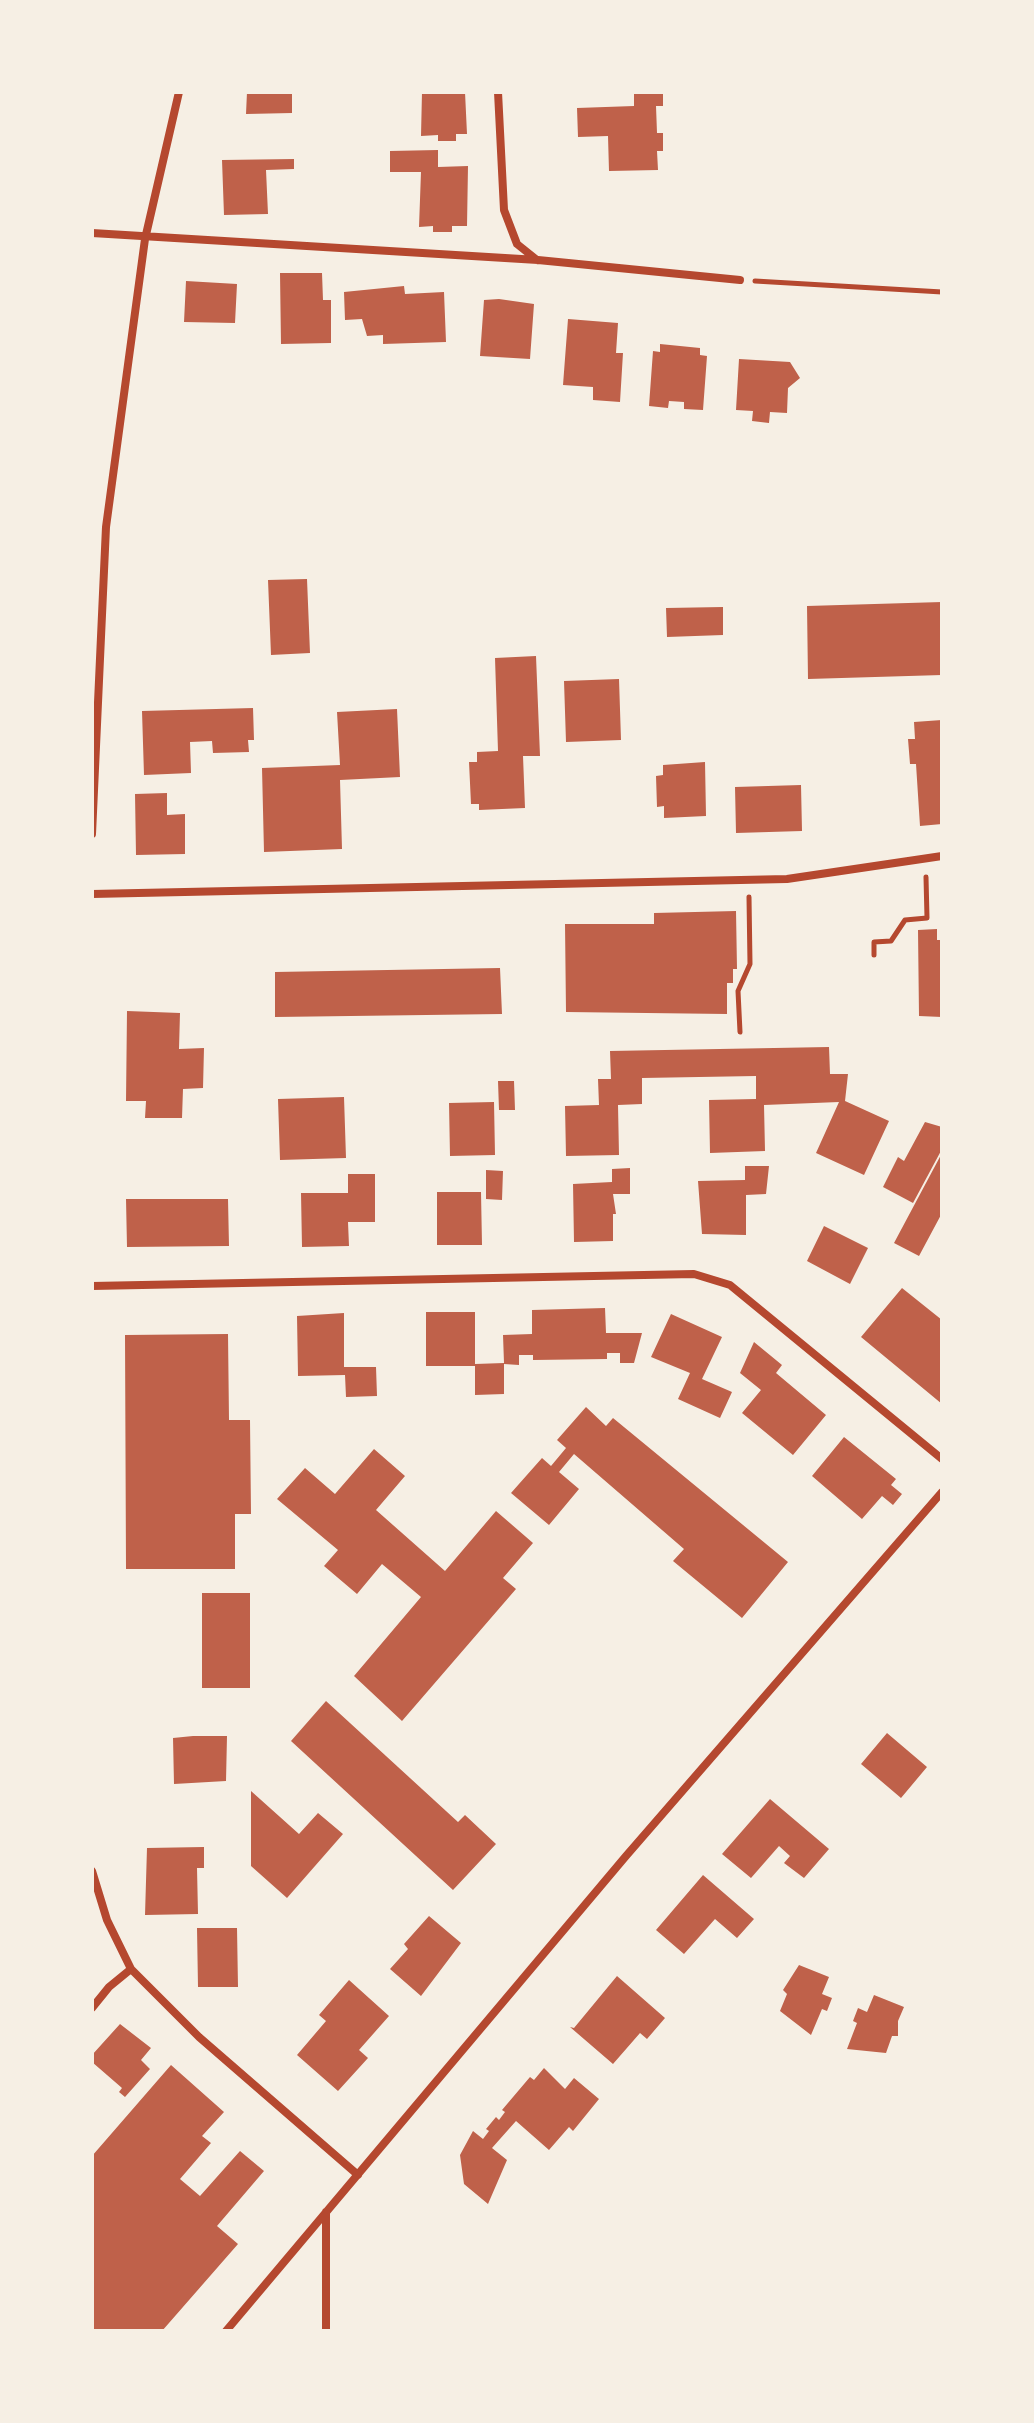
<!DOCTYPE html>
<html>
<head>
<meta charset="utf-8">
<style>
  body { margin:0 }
  #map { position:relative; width:1034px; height:2423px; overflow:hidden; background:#f6efe4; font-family:"Crimson Pro",serif }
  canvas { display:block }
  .frame { position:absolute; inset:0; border:94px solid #f6efe4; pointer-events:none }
</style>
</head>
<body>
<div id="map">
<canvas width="1034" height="2423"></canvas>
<div class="frame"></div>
</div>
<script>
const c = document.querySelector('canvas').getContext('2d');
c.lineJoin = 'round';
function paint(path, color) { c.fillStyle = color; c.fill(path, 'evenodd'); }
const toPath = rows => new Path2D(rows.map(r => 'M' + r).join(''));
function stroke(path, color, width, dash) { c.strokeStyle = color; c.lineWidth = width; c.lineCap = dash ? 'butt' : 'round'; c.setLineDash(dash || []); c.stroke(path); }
paint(toPath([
  [247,92,292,92,292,113,246,114],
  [422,92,465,92,467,134,456,134,456,141,438,141,438,135,421,136],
  [634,92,663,92,663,106,656,106,657,133,663,133,663,151,657,151,658,170,609,171,608,136,578,137,577,108,634,106],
  [438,150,438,167,468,166,467,226,452,226,452,232,433,232,433,226,419,227,421,172,390,172,390,151],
  [294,159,294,169,266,170,268,214,224,215,222,160],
  [280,273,322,273,323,300,331,300,331,343,281,344],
  [186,281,237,284,235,323,184,322],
  [404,286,405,294,444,292,446,342,383,344,383,335,367,336,362,319,345,320,344,292],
  [499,299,534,304,530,359,480,356,484,300],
  [568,319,618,323,616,353,623,353,620,402,593,400,593,387,563,385],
  [660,344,700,348,700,355,707,356,703,410,684,409,684,402,669,401,668,408,649,406,653,351,660,352],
  [739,359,790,362,800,378,788,388,787,413,770,412,769,423,752,421,753,411,736,410],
  [307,579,310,653,271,655,268,580],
  [942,602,942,675,808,679,807,606],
  [723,607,723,635,667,637,666,608],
  [536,656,540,756,523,756,525,808,479,810,479,804,471,804,469,762,477,762,477,752,498,751,495,658],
  [619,679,621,740,566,742,564,681],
  [253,708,254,740,248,740,249,752,213,753,212,741,190,742,191,773,144,775,142,711],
  [397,709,400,777,340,780,342,849,264,852,262,768,340,765,337,712],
  [942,720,942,824,920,826,916,764,910,764,908,739,915,739,914,722],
  [705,762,706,816,664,818,664,806,657,807,656,776,663,775,663,765],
  [801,785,802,831,736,833,735,787],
  [167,793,167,815,185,814,185,854,136,855,135,794],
  [736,911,737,969,733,969,733,983,727,983,727,1014,566,1012,565,924,654,924,654,913],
  [937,929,937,940,942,940,942,1017,919,1016,918,930],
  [500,968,502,1014,275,1017,275,972],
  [127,1011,180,1013,179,1049,204,1048,203,1088,183,1089,182,1118,145,1118,146,1101,126,1101],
  [829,1047,830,1074,848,1074,845,1101,889,1121,864,1175,816,1153,839,1102,764,1105,765,1151,710,1153,709,1100,756,1099,756,1076,642,1078,642,1104,618,1105,619,1155,566,1156,565,1106,599,1105,598,1079,611,1079,610,1051],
  [498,1081,514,1081,515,1110,499,1110],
  [344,1097,346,1158,280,1160,278,1099],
  [494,1102,495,1155,450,1156,449,1103],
  [925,1122,942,1127,942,1149,913,1203,883,1187,898,1157,904,1161],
  [942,1153,942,1213,919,1256,894,1243],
  [745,1166,769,1166,766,1194,746,1195,746,1235,702,1234,698,1181,745,1180],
  [630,1168,630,1194,613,1194,616,1214,613,1214,613,1241,574,1242,573,1184,612,1182,612,1169],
  [486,1170,503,1171,502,1200,486,1199],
  [348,1174,375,1174,375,1222,348,1222,349,1246,302,1247,301,1193,348,1193],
  [437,1192,481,1192,482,1245,437,1245],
  [126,1199,228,1199,229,1246,127,1247],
  [824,1226,868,1248,850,1284,807,1261],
  [902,1288,942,1320,942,1404,861,1337],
  [605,1308,606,1333,642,1333,634,1363,620,1363,620,1353,607,1353,607,1359,533,1360,533,1355,519,1355,519,1365,504,1364,504,1394,475,1395,475,1364,504,1363,503,1335,532,1334,532,1310],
  [426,1312,475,1312,475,1366,426,1366],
  [344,1313,344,1367,376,1367,377,1396,346,1397,345,1375,298,1376,297,1316],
  [671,1314,722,1337,702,1379,732,1392,720,1418,678,1399,690,1373,651,1357],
  [228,1334,229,1420,250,1420,251,1514,235,1514,235,1569,126,1569,125,1335],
  [754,1342,782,1365,776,1373,826,1415,793,1455,742,1413,761,1390,740,1373],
  [586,1407,606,1426,613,1418,788,1562,742,1618,673,1561,684,1549,574,1454,559,1472,579,1489,549,1525,511,1493,542,1458,551,1466,566,1448,557,1440],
  [844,1437,896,1479,891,1485,902,1494,893,1505,882,1496,862,1519,812,1476],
  [374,1449,405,1476,376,1510,445,1571,496,1511,533,1543,503,1578,516,1589,402,1721,354,1676,421,1597,382,1564,357,1594,324,1566,338,1550,277,1499,305,1468,335,1494],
  [202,1593,250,1593,250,1688,202,1688],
  [326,1701,458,1822,465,1815,496,1844,453,1890,291,1741],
  [887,1733,927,1767,901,1798,861,1764],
  [193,1736,227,1736,226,1781,174,1784,173,1738],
  [251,1791,299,1834,318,1813,343,1834,287,1898,251,1866],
  [770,1799,829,1849,804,1878,784,1863,790,1856,779,1846,751,1878,722,1854],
  [204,1847,204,1868,197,1868,198,1914,145,1915,147,1848],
  [703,1875,754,1919,737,1938,715,1919,684,1954,656,1930],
  [429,1916,461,1943,421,1996,390,1969,408,1949,404,1944],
  [197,1928,237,1928,238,1987,198,1987],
  [799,1965,829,1977,822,1994,832,1998,827,2011,822,2009,811,2035,780,2011,787,1994,783,1990],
  [617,1976,665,2018,647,2039,640,2033,613,2064,570,2027,574,2028],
  [349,1980,389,2016,359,2050,368,2058,338,2091,297,2055,326,2021,319,2015],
  [874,1995,904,2007,898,2021,898,2036,892,2036,886,2053,847,2049,857,2023,853,2021,858,2008,867,2012],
  [120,2024,151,2048,141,2060,150,2069,125,2097,119,2092,122,2088,92,2062,92,2055],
  [171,2065,224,2112,202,2136,211,2143,180,2179,200,2196,240,2151,264,2171,217,2226,238,2244,162,2331,92,2331,92,2156],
  [544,2068,565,2089,574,2078,599,2099,573,2131,569,2127,549,2150,516,2121,492,2148,507,2160,488,2204,464,2184,460,2155,473,2131,483,2139,489,2131,486,2129,496,2117,499,2120,505,2112,502,2110,530,2077,534,2080]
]), '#bf614a');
stroke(toPath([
  [755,281,942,292],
  [874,955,874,942,891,941,905,920,927,918,926,877],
  [740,1032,738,991,750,964,749,897]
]), '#b5482f', 5);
stroke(toPath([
  [498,92,504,210,517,244,537,260],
  [92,233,538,260,740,280],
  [92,834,106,527,145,239,179,92],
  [92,894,787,879,942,856],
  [92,1286,694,1274,730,1285,942,1459],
  [92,1871,107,1920,131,1969,199,2037,358,2175],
  [92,2008,109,1987,131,1969],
  [326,2212,326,2331],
  [226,2331,626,1856,942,1492]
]), '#b5482f', 8);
</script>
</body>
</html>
